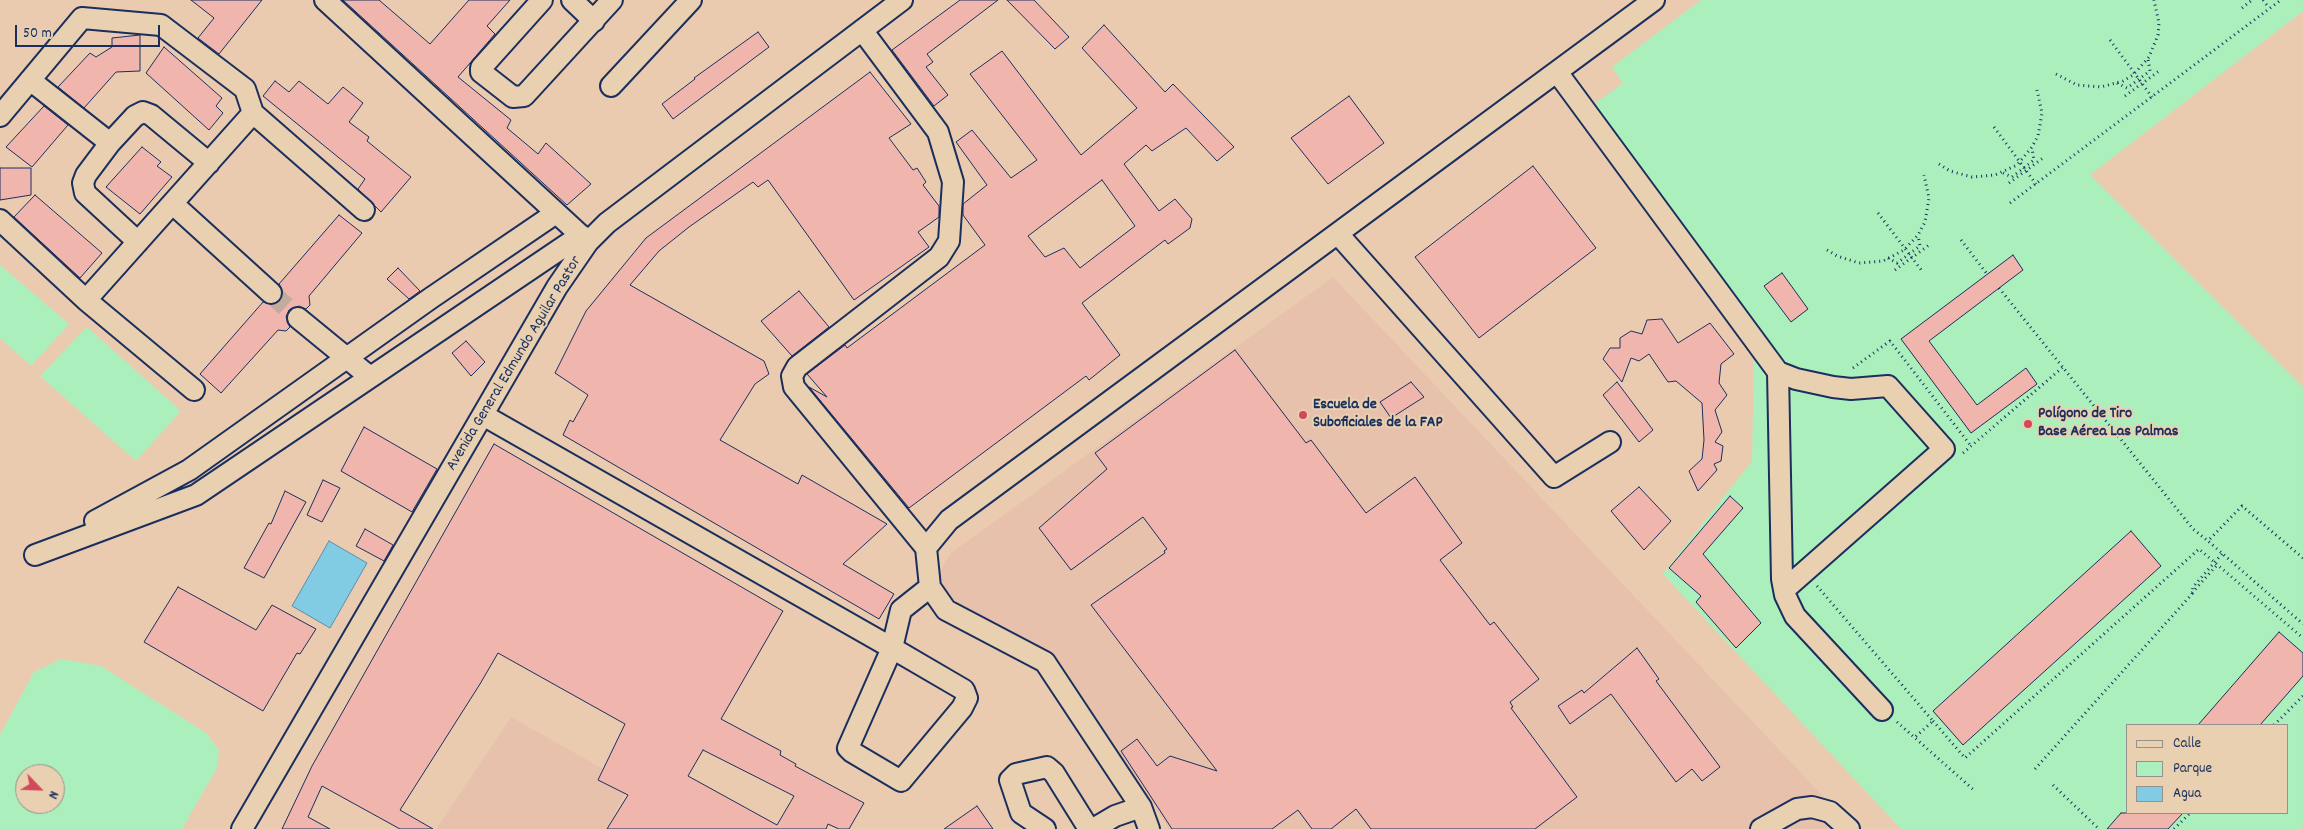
<!DOCTYPE html>
<html>
<head>
<meta charset="utf-8">
<style>
  body { margin:0 }
  #map { position:relative; width:2303px; height:829px; overflow:hidden; background:#eacbaf; font-family:Dekko,sans-serif }
  canvas { display:block }
  .legend { position:absolute; left:2126px; top:724px; width:162px; height:90px; box-sizing:border-box; background:#e8d0b0; border:1px solid #96908f; margin:0; padding:6px 9px; list-style:none; font-size:15px; color:#1b2f5e }
  .legend li { display:flex; align-items:center; gap:10px; height:25px }
  .legend b { width:25px; border:1px solid #96908f }
  .north { position:absolute; left:15px; top:764px; width:50px; height:50px; box-sizing:border-box; background:#e8d0b0; border:1px solid #96908f; border-radius:50%; rotate:114deg; font-size:14px; font-weight:700; line-height:20px; text-align:center; color:#1b2f5e }
  .north::after { content:''; display:block; margin:auto; width:18px; height:22px; background:#d1495b; clip-path:polygon(50% 0,100% 100%,50% 72%,0 100%) }
  .scale { position:absolute; left:15px; top:25px; width:145px; height:22px; box-sizing:border-box; border:2px solid #1b2f5e; border-top:0; padding-left:6px; font-size:15px; line-height:18px; white-space:nowrap; color:#1b2f5e; -webkit-text-stroke:4px #e8d0b0; paint-order:stroke }
</style>
</head>
<body>
<div id="map">
<canvas width="2303" height="829"></canvas>
<ul class="legend">
<li><b style="height:6px;background:#e8d0b0"></b>Calle</li>
<li><b style="height:14px;background:#abf0bc"></b>Parque</li>
<li><b style="height:14px;background:#82cce3"></b>Agua</li>
</ul>
<div class="north">N</div>
<div class="scale">50 m</div>
</div>
<script>
const c = document.querySelector('canvas').getContext('2d');
c.lineJoin = 'round';
function paint(path, color) { c.fillStyle = color; c.fill(path, 'evenodd'); }
const toPath = rows => new Path2D(rows.map(r => 'M' + r).join(''));
function stroke(path, color, width, dash) { c.strokeStyle = color; c.lineWidth = width; c.lineCap = dash ? 'butt' : 'round'; c.setLineDash(dash || []); c.stroke(path); }
function drawText(font, color, halo, rows, align = 'center') {
  c.font = font + ' Dekko,sans-serif'; c.lineWidth = 4; c.setLineDash([]); c.textBaseline = 'middle'; c.strokeStyle = halo; c.fillStyle = color; for (const [text, x, y, turn = 0] of rows) {
    c.save(); c.translate(x, y); c.rotate((+turn || 0) * Math.PI / 180); c.textAlign = isNaN(turn) ? turn : align; if (halo) c.strokeText(text, 0, 0); c.fillText(text, 0, 0); c.restore();
  }
}
paint(toPath([
  [1333,277,1854,829,1169,829,1073,682,947,595,939,573,951,553],
  [511,717,630,784,607,829,436,829]
]), '#e8c1ac');
paint(toPath([
  [1701,0,2303,0,2303,11,2090,175,2303,387,2303,826,2300,829,1901,829,1663,574,1752,461,1754,356,1582,113,1623,83,1612,67],
  [2127,725,2287,725,2287,813,2127,813],
  [0,265,69,324,31,366,0,338],
  [87,327,181,411,136,461,40,376],
  [61,659,101,666,206,733,219,750,217,768,182,829,0,829,0,735,34,672],
  [25,774,55,774,55,804,25,804]
]), '#abf0bc');
const water = toPath([
  [329,541,367,563,330,628,292,606,329,541]
]);
paint(water, '#82cce3');
stroke(water, '#598dae', 1);
const building = toPath([
  [191,0,262,0,219,54,198,38,214,18,191,0],
  [343,0,379,0,430,44,469,0,510,0,487,26,495,34,458,77,511,120,507,128,538,154,546,143,591,184,567,205,343,0],
  [960,0,998,0,927,54,933,62,926,67,948,95,934,106,892,50,960,0],
  [1007,0,1034,0,1069,37,1055,49,1007,0],
  [1104,25,1165,92,1173,84,1234,147,1217,161,1186,128,1152,151,1146,145,1124,164,1159,211,1175,199,1192,219,1190,228,1168,244,1165,240,1082,303,1120,355,1089,380,1086,376,909,508,809,387,827,397,807,374,845,345,847,348,985,245,963,215,963,204,987,185,956,142,972,130,1011,178,1037,160,970,74,1002,51,1081,155,1137,108,1082,48,1104,25],
  [1102,180,1135,226,1080,268,1064,248,1045,257,1028,236,1102,180],
  [758,32,769,47,673,119,662,104,695,79,694,78,758,32],
  [140,35,140,71,116,72,84,108,58,87,90,53,96,57,112,47,112,38,140,35],
  [164,47,222,98,216,106,223,113,209,130,146,73,164,47],
  [870,72,911,124,889,138,913,170,917,168,926,182,923,185,939,206,939,217,918,232,929,247,854,300,768,180,758,187,753,182,689,227,659,251,630,285,764,361,769,374,755,384,720,440,798,484,802,475,887,524,843,564,894,594,879,619,563,435,570,420,573,422,588,395,555,373,586,311,646,238,870,72],
  [275,81,289,92,299,81,328,104,343,87,363,103,349,122,369,137,367,141,411,177,381,212,358,189,365,179,263,96,275,81],
  [1349,96,1384,143,1328,184,1291,138,1349,96],
  [44,106,68,125,32,167,6,147,44,106],
  [142,147,161,162,157,166,172,177,140,214,106,187,142,147],
  [1533,166,1596,248,1479,338,1415,257,1533,166],
  [0,168,31,168,31,195,0,200,0,168],
  [35,195,102,253,80,278,14,217,35,195],
  [339,215,362,233,309,296,310,305,306,309,299,306,289,310,286,317,290,327,286,331,278,330,221,393,200,374,263,302,274,304,280,301,282,290,279,284,339,215],
  [2013,255,2023,270,1929,341,1977,405,2026,368,2037,384,1971,433,1901,339,2013,255],
  [398,268,420,291,409,299,387,279,398,268],
  [1782,273,1808,309,1791,322,1764,286,1782,273],
  [799,291,829,327,792,356,761,321,799,291],
  [1662,319,1678,343,1710,323,1734,354,1721,364,1719,383,1727,395,1715,410,1722,432,1715,442,1723,446,1721,461,1714,464,1717,470,1698,491,1689,471,1702,459,1704,440,1702,403,1676,381,1668,382,1649,354,1639,361,1631,358,1622,382,1603,359,1610,348,1620,348,1620,338,1631,331,1642,334,1647,320,1662,319],
  [466,341,485,362,471,376,452,353,466,341],
  [1235,350,1306,443,1311,440,1366,513,1415,477,1462,543,1440,560,1490,625,1494,622,1539,679,1510,702,1513,707,1511,708,1577,797,1535,829,1371,829,1356,809,1331,829,1312,829,1298,810,1272,829,1172,829,1121,751,1137,739,1157,766,1170,756,1217,771,1091,605,1165,553,1164,551,1167,549,1143,517,1071,570,1039,528,1107,469,1095,453,1235,350],
  [1411,382,1424,397,1391,418,1380,402,1411,382],
  [1617,382,1653,430,1639,442,1603,395,1617,382],
  [364,427,437,469,412,512,341,471,364,427],
  [494,444,783,611,721,719,781,751,780,755,796,764,795,766,864,803,849,829,839,829,828,824,826,829,607,829,628,795,598,780,625,724,498,653,480,684,400,810,433,829,400,829,322,786,308,817,330,829,282,829,312,766,494,444],
  [703,750,794,796,777,825,688,776,703,750],
  [323,480,340,488,322,522,307,515,323,480],
  [1639,487,1671,521,1644,550,1611,511,1639,487],
  [285,491,306,502,264,578,244,568,269,523,271,524,285,491],
  [1730,496,1743,508,1703,554,1761,623,1736,648,1696,602,1701,596,1669,568,1730,496],
  [365,529,393,545,384,561,356,546,365,529],
  [2131,531,2161,566,1963,745,1933,711,2131,531],
  [178,587,256,630,272,605,316,629,300,654,297,653,263,711,144,642,178,587],
  [2279,632,2303,653,2303,676,2260,725,2198,725,2279,632],
  [1637,648,1659,679,1656,681,1720,767,1702,781,1692,769,1676,782,1611,694,1570,724,1558,706,1582,690,1584,693,1637,648],
  [977,806,993,829,944,829,977,806],
  [2121,813,2183,813,2168,829,2107,829,2121,813]
]);
paint(building, '#f0b5ad');
stroke(building, '#1b2f5e', 1);
stroke(toPath([
  [271,293,298,318]
]), '#c1ac9f', 20, [20, 10]);
const minor = toPath([
  [325,0,588,242],
  [542,0,481,68,481,72,513,97,524,96,612,0],
  [572,0,594,21],
  [862,30,938,132,953,182,949,241,939,257,797,367,792,376,794,387,926,548,930,587,946,610,1045,662,1141,807,1149,829],
  [1557,72,1778,372,1782,579,1785,595,1795,616,1882,710],
  [30,80,110,143,135,116,143,112,151,115,209,163],
  [611,86,691,0],
  [0,116,82,18,161,25,245,89,253,113,364,210],
  [110,143,86,175,83,183,85,193,138,242],
  [173,204,271,293],
  [0,220,86,300,194,390],
  [1338,234,1554,477,1610,442],
  [86,300,253,113],
  [298,318,370,377],
  [1778,372,1796,379,1833,387,1851,389,1888,386,1944,449,1784,590],
  [483,415,892,648,964,690,967,698,962,708,901,781,852,752,848,748,892,648,901,610,930,587],
  [95,521,189,470,431,298,556,213],
  [926,548,949,520,1654,0],
  [35,555,196,495,581,235],
  [242,829,557,287,588,242,607,223,902,0],
  [1045,829,1021,813,1010,780,1016,774,1047,767,1054,773,1089,829],
  [1093,829,1115,816,1141,807],
  [1761,829,1797,809,1812,807,1830,812,1849,829]
]);
stroke(minor, '#1b2f5e', 24);
stroke(toPath([
  [2263,0,2269,8],
  [2242,8,2252,0],
  [2110,40,2152,97],
  [2056,74,2077,85,2101,87,2123,81,2133,75,2149,57,2158,35,2159,23,2154,0],
  [2117,83,2127,88,2150,71,2148,59],
  [2125,96,2159,71],
  [1994,127,2036,184],
  [1939,164,1950,171,1972,177,1995,175,2017,165,2032,147,2038,136,2042,113,2037,90],
  [2003,173,2012,177,2034,160,2032,148],
  [2009,183,2043,158],
  [2010,203,2281,0],
  [1878,213,1922,271],
  [1961,240,1987,274],
  [1827,250,1837,256,1859,263,1883,261,1904,250,1918,235,1925,222,1929,198,1924,175],
  [1888,258,1897,263,1920,246,1918,235],
  [1895,270,1929,245],
  [1999,288,2193,529,2208,541],
  [1853,368,1890,341,1971,446],
  [1963,453,2063,367],
  [2303,558,2242,506,2208,541,2303,624],
  [1817,586,1933,721,1914,738],
  [2192,593,2217,565],
  [1933,721,1965,758,2199,549,2303,638],
  [1897,722,1975,791],
  [2274,725,2303,696],
  [2035,769,2192,594,2193,587,2222,554],
  [2053,785,2099,829],
  [2174,829,2190,813]
]), '#1b2f5e', 3, [1, 4]);
stroke(minor, '#e8d0b0', 20);
for (const [x, y, r, color] of [
  [1303,415,5,"#d1495b"],
  [2028,424,5,"#d1495b"]
]) { const dot = new Path2D(); dot.arc(x, y, r, 0, 2 * Math.PI); c.fillStyle = color; c.fill(dot); stroke(dot, '#e8d0b0', 2); }
drawText('16px', '#1b2f5e', '#e8d0b0', [
  ["Avenida General Edmundo Aguilar Pastor",515,364,-59]
]);
drawText('bold 16px', '#1b2f5e', '#e8d0b0', [
  ["Escuela de",1313,406],
  ["Suboficiales de la FAP",1313,424],
  ["Polígono de Tiro",2038,415],
  ["Base Aérea Las Palmas",2038,433]
], 'left');
</script>
</body>
</html>
